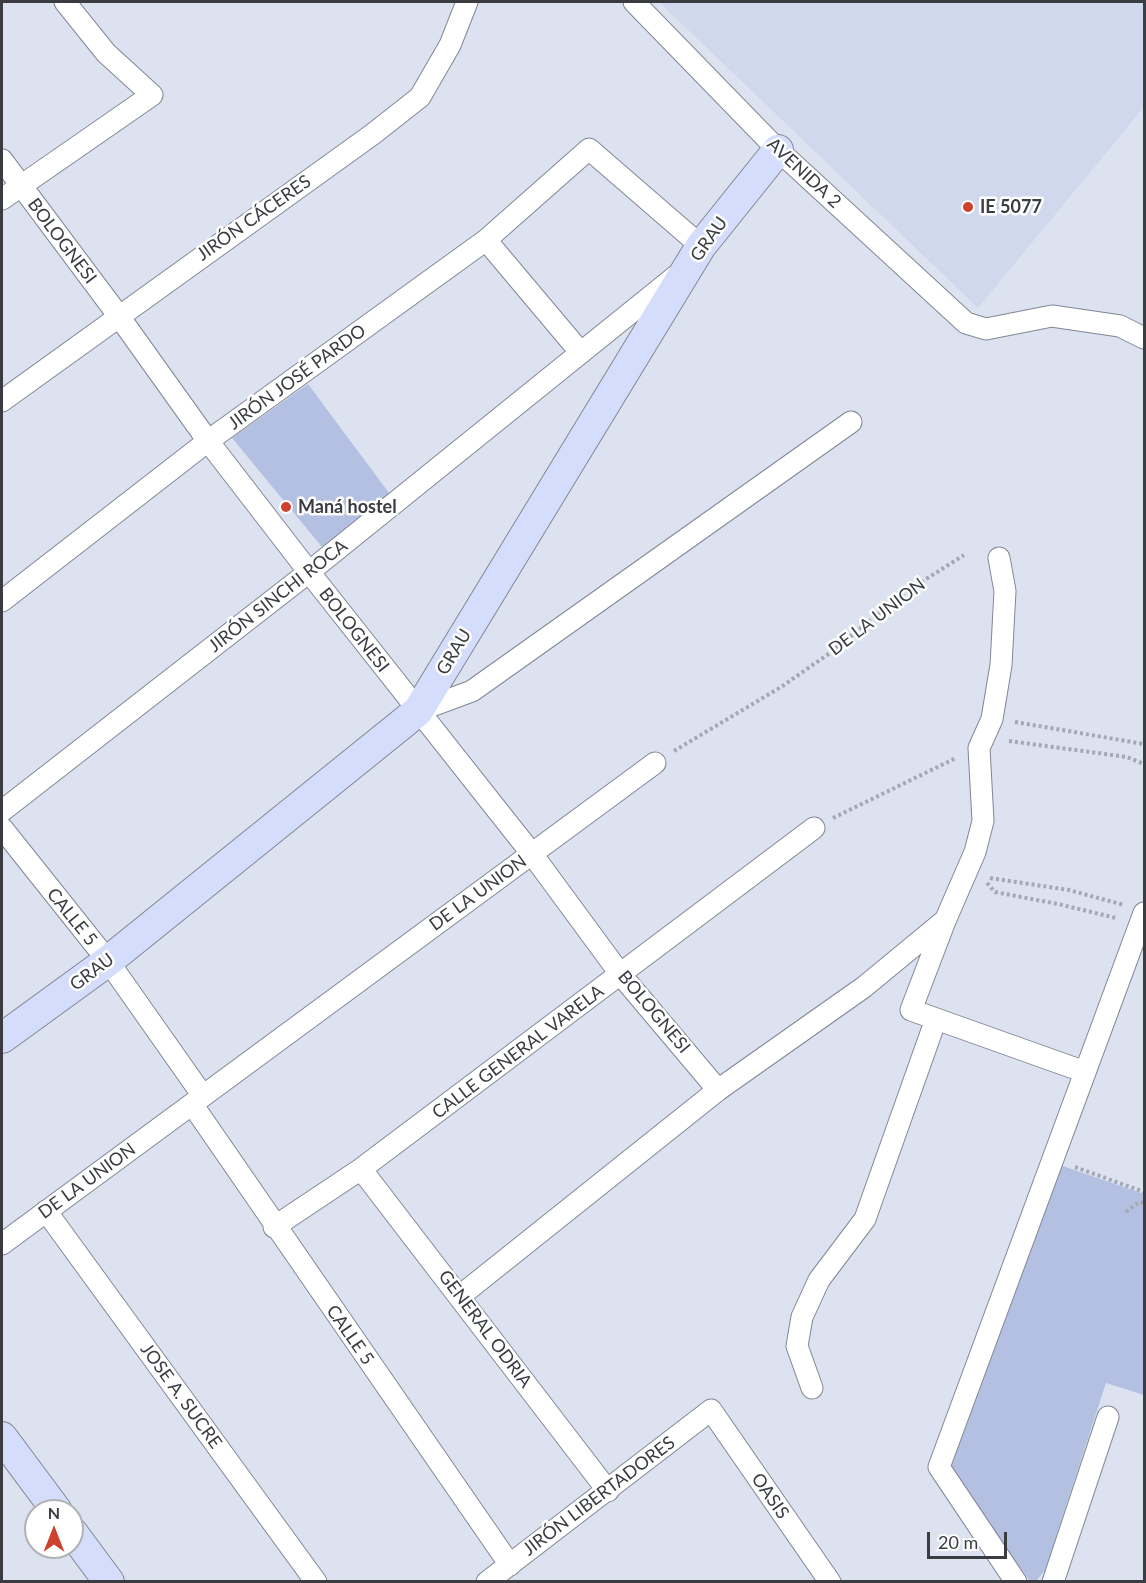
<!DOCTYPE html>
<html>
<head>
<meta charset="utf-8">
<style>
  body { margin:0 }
  #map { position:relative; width:1146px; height:1583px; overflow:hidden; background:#dce2f0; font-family:Lato,sans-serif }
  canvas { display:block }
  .frame { position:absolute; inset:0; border:3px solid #3a3c42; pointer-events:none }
  .north { position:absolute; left:24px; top:1499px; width:60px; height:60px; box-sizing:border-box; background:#fff; border:2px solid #b0b1b3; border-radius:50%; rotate:0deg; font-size:16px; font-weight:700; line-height:24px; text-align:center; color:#3a3c42 }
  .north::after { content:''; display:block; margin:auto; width:21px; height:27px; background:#cd412e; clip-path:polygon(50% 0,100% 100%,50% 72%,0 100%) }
  .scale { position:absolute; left:927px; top:1532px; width:80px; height:27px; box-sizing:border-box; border:3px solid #3a3c42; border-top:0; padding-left:8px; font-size:18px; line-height:21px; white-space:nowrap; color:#3a3c42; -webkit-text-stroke:4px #fff; paint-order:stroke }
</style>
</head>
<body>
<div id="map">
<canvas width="1146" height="1583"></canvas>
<div class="frame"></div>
<div class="north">N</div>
<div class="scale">20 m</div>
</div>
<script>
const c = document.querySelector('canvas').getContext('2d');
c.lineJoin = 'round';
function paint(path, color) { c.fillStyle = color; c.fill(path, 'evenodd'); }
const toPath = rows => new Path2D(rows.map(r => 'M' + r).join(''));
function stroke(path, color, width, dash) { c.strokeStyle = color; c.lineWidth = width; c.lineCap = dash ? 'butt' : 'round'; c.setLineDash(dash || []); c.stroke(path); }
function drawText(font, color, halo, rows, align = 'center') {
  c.font = font + ' Lato,sans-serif'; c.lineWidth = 5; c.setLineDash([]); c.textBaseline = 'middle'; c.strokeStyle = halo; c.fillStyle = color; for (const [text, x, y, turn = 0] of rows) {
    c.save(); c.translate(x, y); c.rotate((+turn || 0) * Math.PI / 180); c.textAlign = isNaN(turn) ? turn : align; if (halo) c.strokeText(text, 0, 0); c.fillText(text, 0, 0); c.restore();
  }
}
paint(toPath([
  [659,2,1144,2,1144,107,978,308]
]), '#d0d8ed');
paint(toPath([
  [308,384,392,497,322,547,232,438],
  [1060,1165,1144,1194,1144,1395,1106,1383,1045,1570,1036,1581,1030,1581,950,1469,950,1463]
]), '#b3c0e2');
const street = toPath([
  [634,2,778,150,966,323,986,329,1052,316,1120,326,1144,338],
  [2,160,118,315,208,441,309,572,532,854,621,975,718,1090],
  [2,199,152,95,106,53,65,2],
  [486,240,581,353],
  [2,401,373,134,420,97,450,45,467,2],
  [999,558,1005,591,1001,665,992,719,979,748,983,821,975,852,945,921,911,1010,1085,1072],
  [2,601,208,441,486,240,589,149,701,246],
  [418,711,472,691,851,422],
  [2,811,309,572,676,276],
  [2,828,108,961,203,1096],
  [192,1104,510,1565],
  [361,1169,608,1491],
  [46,1211,316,1582],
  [274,1227,361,1169,814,828],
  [2,1244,655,763],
  [460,1296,718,1090,864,987,944,921],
  [812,1388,797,1346,802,1317,819,1280,865,1219,936,1019],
  [487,1582,711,1410,830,1582],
  [1016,1582,939,1467,1144,913],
  [1053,1582,1108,1417]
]);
const secondary = toPath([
  [2,1038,108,961,418,711,701,246,778,150],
  [2,1437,57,1511],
  [72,1532,109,1582]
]);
stroke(street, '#828794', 23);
stroke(secondary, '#828794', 32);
stroke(toPath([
  [1015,722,1144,744],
  [1009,741,1127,757,1144,764],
  [674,751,781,687,830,653,904,593,964,555],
  [833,818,956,758],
  [990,878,1069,890,1124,905],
  [987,883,995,892,1058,904,1116,918],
  [1075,1167,1144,1192],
  [1126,1212,1139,1202,1144,1203]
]), '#a3a8b3', 4, [3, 3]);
stroke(street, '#fff', 21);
stroke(secondary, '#d4ddfc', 30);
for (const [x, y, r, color] of [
  [968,207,6,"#cd412e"],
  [286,507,6,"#cd412e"]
]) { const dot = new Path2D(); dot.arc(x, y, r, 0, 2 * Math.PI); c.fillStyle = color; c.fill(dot); stroke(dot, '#fff', 2); }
drawText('18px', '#3a3c42', '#fff', [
  ["AVENIDA 2",804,173,43],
  ["JIRÓN CÁCERES",254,218,-35],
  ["GRAU",709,239,-55],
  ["BOLOGNESI",62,241,53],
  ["JIRÓN JOSÉ PARDO",297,377,-36],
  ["JIRÓN SINCHI ROCA",278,596,-38],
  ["DE LA UNION",877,617,-37],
  ["BOLOGNESI",354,630,52],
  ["GRAU",454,652,-59],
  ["DE LA UNION",478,893,-36],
  ["CALLE 5",72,917,51],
  ["GRAU",92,972,-37],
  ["BOLOGNESI",654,1012,50],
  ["CALLE GENERAL VARELA",518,1052,-37],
  ["DE LA UNION",87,1181,-36],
  ["GENERAL ODRIA",485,1329,53],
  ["CALLE 5",350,1335,55],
  ["JOSE A. SUCRE",181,1396,54],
  ["JIRÓN LIBERTADORES",599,1496,-37],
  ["OASIS",770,1496,55]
]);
drawText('bold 18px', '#3a3c42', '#fff', [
  ["IE 5077",980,207],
  ["Maná hostel",298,507]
], 'left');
</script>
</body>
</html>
